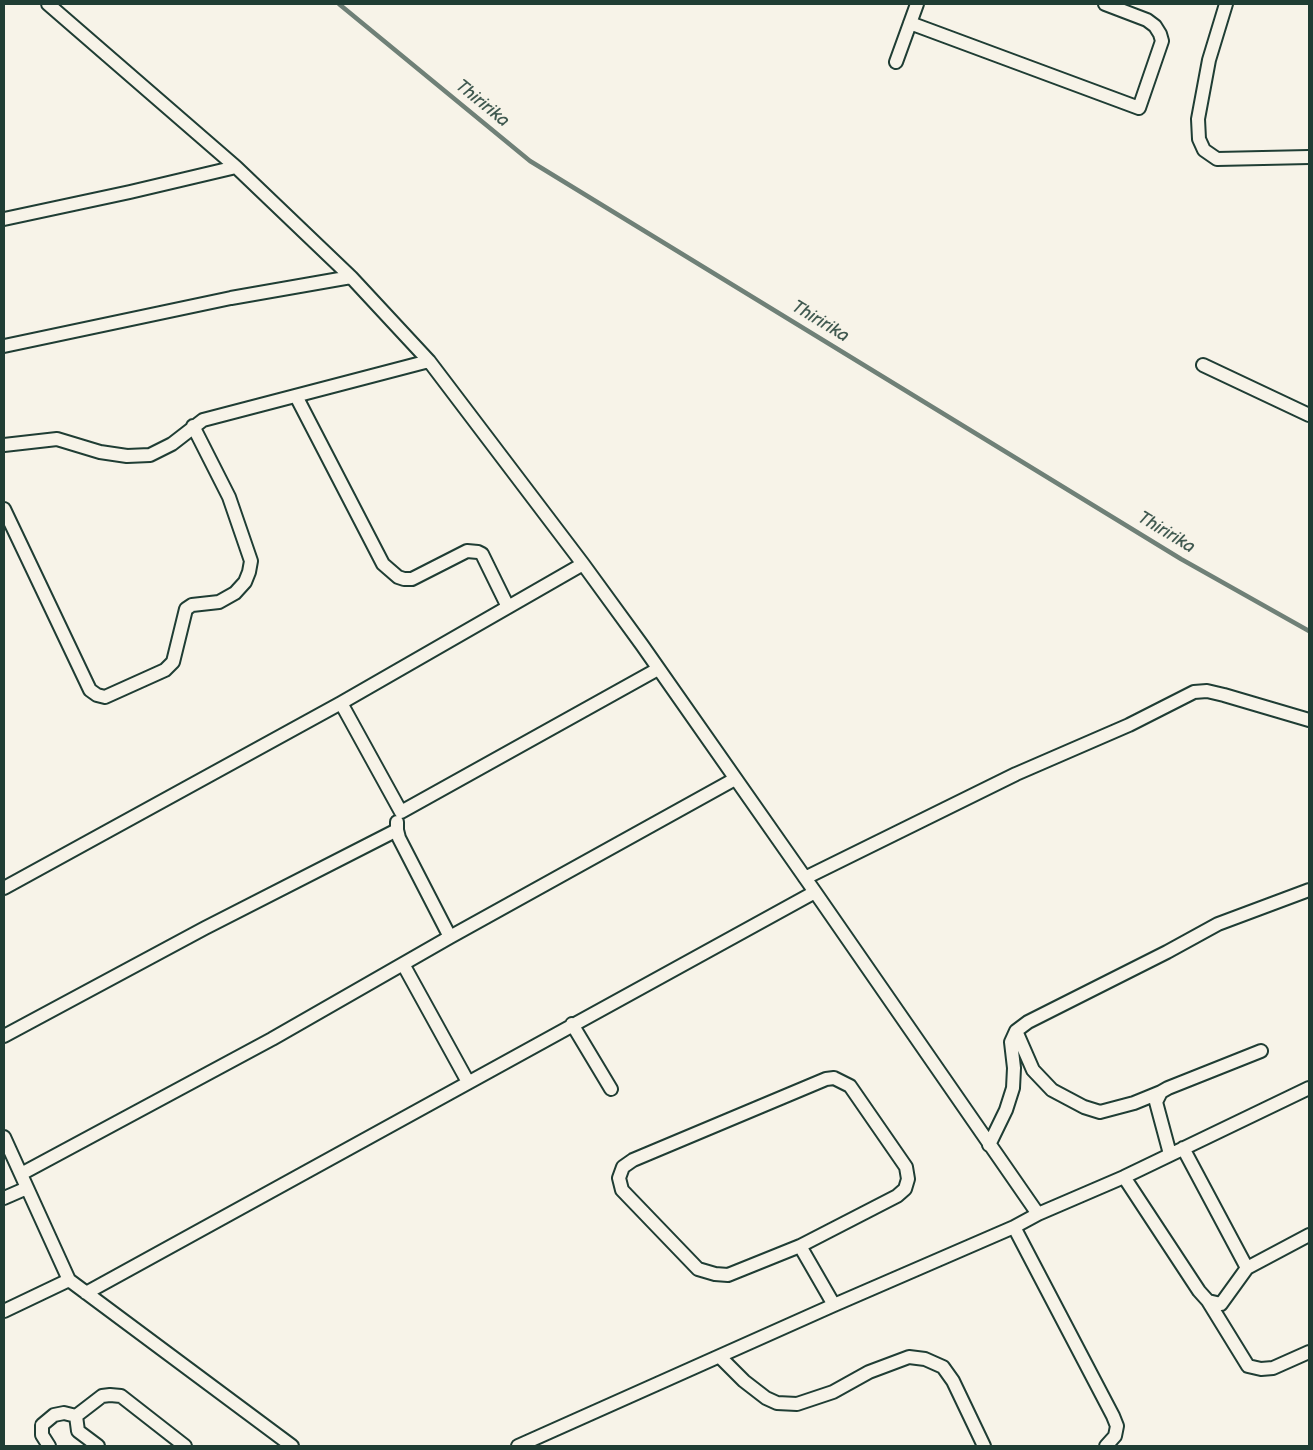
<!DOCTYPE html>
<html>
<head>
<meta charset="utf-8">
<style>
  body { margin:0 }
  #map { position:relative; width:1313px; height:1450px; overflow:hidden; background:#f7f3e8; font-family:"Balsamiq Sans",sans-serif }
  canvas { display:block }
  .frame { position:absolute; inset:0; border:5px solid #1f3d34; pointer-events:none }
</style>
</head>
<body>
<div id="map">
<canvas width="1313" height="1450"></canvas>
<div class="frame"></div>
</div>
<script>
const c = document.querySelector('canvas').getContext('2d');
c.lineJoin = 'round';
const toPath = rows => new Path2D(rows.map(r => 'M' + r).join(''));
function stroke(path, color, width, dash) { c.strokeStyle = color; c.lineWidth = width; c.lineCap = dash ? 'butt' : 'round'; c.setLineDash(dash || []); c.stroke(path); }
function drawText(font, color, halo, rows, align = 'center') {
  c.font = font + ' "Balsamiq Sans",sans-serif'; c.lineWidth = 5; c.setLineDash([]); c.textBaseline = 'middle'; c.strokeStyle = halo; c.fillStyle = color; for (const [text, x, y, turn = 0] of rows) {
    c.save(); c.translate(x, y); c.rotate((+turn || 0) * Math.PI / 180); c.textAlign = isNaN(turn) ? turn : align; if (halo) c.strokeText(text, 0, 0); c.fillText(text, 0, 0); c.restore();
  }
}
stroke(toPath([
  [339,4,530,161,1181,559,1309,631]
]), '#6f8077', 4.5);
const minor = toPath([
  [48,4,236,167,351,277,429,361,583,564,642,645,815,892,1038,1214],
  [1226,4,1209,60,1198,119,1199,139,1204,150,1217,159,1309,157],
  [910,23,1139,108,1162,41,1160,34,1155,26,1147,20,1105,4],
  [896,62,917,4],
  [4,219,130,192,236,167],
  [4,346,231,298,351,277],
  [1203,365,1309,415],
  [296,396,383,564,398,577,404,579,412,579,467,551,478,552,482,554,508,607],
  [4,445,57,439,100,452,127,456,150,455,172,444,203,420,429,361],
  [4,509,90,690,97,695,105,697,165,670,173,662,186,609,192,605,219,602,235,593,245,582,249,572,251,561,229,497,193,426],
  [341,703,401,812,658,669],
  [397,822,397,830,399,838,450,937],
  [805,878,1016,774,1129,725,1194,692,1207,691,1224,695,1309,720],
  [4,888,341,703,583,564],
  [403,964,468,1082],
  [572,1024,611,1089],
  [1016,1031,1033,1070,1052,1090,1084,1107,1100,1112,1134,1103,1161,1092],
  [4,1036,205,928,397,830],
  [834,1078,850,1086,906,1167,908,1179,905,1189,897,1196,800,1246,728,1275,715,1274,698,1269,622,1190,619,1178,623,1167,633,1160,826,1079,834,1078],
  [4,1137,69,1280,4,1311],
  [989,1145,1006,1110,1013,1088,1014,1068,1011,1042,1016,1031,1028,1022,1167,952,1218,924,1309,890],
  [1183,1148,1247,1268,1309,1235],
  [1170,1154,1156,1102,1161,1092,1168,1088,1261,1051],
  [21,1174,272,1039,450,937,735,779],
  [1124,1177,1199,1291,1208,1301,1221,1304,1247,1268],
  [4,1198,27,1188],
  [1014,1227,1113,1416,1117,1426,1115,1436,1106,1446],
  [800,1246,834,1305],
  [69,1280,292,1446],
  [86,1293,815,892],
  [1208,1301,1248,1366,1261,1369,1273,1368,1309,1352],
  [720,1357,744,1381,766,1398,777,1403,797,1404,833,1392,869,1372,909,1357,925,1359,943,1367,953,1381,984,1446],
  [49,1446,42,1435,42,1425,54,1415,64,1413,76,1416],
  [98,1446,78,1431,76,1416,102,1396,110,1395,121,1396,185,1446],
  [518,1446,834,1305,1014,1227,1038,1214,1124,1177,1309,1088]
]);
stroke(minor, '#1f3d34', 16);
stroke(minor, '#f7f3e8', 12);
drawText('italic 18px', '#405950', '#f7f3e8', [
  ["Thiririka",482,104,39],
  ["Thiririka",820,322,31],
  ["Thiririka",1166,533,31]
]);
</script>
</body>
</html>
